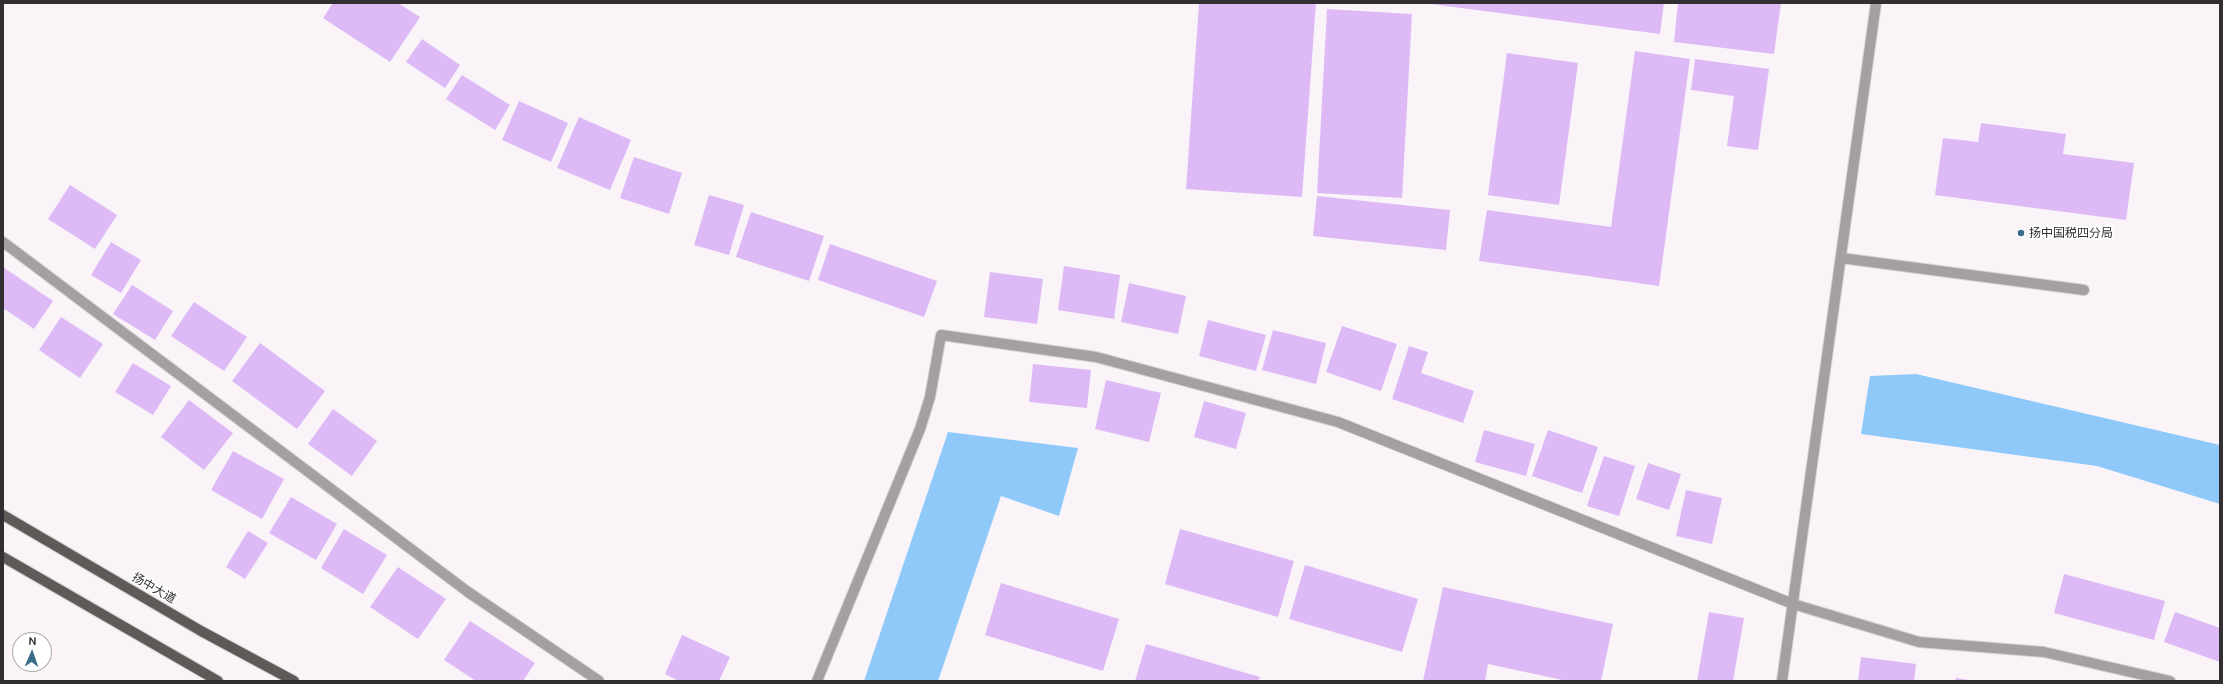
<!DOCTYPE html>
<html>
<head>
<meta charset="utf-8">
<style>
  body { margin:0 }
  #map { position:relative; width:2223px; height:684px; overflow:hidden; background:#faf4f9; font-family:Ubuntu,sans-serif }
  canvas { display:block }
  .frame { position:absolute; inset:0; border:4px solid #312f31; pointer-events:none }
  .north { position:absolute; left:12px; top:632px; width:40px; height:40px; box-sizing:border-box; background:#fff; border:1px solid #adacad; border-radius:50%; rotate:2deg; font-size:11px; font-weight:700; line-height:16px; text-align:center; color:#312f31 }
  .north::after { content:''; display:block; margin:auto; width:14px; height:18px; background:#386e89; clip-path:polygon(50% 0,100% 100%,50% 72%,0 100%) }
</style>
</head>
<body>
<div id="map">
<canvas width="2223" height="684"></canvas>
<div class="frame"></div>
<div class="north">N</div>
</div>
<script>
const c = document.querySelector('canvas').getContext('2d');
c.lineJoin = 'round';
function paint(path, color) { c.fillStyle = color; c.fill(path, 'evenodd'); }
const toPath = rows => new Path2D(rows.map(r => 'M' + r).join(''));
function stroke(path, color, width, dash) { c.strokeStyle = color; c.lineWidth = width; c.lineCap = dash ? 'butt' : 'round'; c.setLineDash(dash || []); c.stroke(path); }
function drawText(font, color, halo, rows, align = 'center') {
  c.font = font + ' Ubuntu,"Noto Sans SC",sans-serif'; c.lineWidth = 3.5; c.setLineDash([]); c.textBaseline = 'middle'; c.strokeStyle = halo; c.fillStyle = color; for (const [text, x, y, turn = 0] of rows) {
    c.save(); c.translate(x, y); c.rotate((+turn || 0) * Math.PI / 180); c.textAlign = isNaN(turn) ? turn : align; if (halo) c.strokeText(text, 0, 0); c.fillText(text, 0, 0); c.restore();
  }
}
paint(toPath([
  [1916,374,2220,445,2220,504,2097,466,1861,434,1870,376],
  [948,432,1078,448,1059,516,1001,496,938,681,864,681]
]), '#8fc9f9');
paint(toPath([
  [333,3,398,3,420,17,390,62,323,18],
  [1199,3,1316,3,1302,197,1186,189],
  [1423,3,1664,3,1660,34],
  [1678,3,1781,3,1774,54,1674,42],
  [1327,9,1412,14,1402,198,1317,193],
  [422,39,460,65,445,88,406,62],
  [1635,51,1690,59,1659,286,1479,261,1487,210,1611,227],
  [1507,53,1578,63,1559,205,1488,195],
  [1695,59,1769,69,1758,150,1727,146,1734,96,1691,90],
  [462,75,510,105,495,130,446,99],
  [519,101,568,123,551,162,502,140],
  [579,117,631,140,610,190,557,168],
  [1981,123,2066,134,2063,154,2134,163,2126,220,1935,195,1943,138,1978,142],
  [634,157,682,173,669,214,620,198],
  [70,185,117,215,95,249,48,219],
  [709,195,744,205,729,255,694,245],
  [1317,196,1450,210,1446,250,1313,236],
  [751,212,824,236,809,281,736,257],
  [111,242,141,260,121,293,91,275],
  [830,244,937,281,924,317,818,280],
  [1064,266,1120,275,1114,319,1058,310],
  [3,267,53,301,34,329,3,308],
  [990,272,1043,279,1037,324,984,317],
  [1129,283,1186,296,1178,334,1121,322],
  [132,285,173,311,155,340,113,314],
  [194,302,247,337,224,371,171,336],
  [61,317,103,344,80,378,39,350],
  [1208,320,1266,335,1256,371,1199,356],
  [1342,326,1397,344,1381,391,1326,372],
  [1273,330,1326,343,1316,384,1262,370],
  [260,343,325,391,297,429,232,381],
  [1409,346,1428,352,1421,373,1474,391,1463,423,1392,399],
  [133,363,171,386,153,415,115,392],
  [1033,364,1091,370,1087,408,1029,402],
  [1106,380,1161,393,1149,442,1095,429],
  [189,400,233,433,204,470,161,437],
  [1204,401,1246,413,1236,449,1194,437],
  [333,409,377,441,352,476,308,444],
  [1484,430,1535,444,1526,476,1475,462],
  [1548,430,1598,447,1582,493,1532,476],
  [233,451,284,479,262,519,211,490],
  [1604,456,1635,466,1619,516,1587,506],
  [1648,463,1681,474,1669,510,1636,499],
  [1686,490,1722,498,1712,544,1676,536],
  [291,497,337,524,316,560,269,533],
  [344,529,387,555,363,594,321,568],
  [1180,529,1294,561,1278,617,1165,584],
  [248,531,268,543,245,579,226,567],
  [1305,565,1418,599,1402,652,1289,619],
  [398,567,446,599,418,639,370,607],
  [2064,574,2165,601,2154,640,2054,613],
  [1001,583,1119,619,1103,671,985,635],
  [1443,587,1613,624,1601,681,1567,681,1488,664,1485,681,1423,681],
  [1709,612,1744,618,1733,681,1697,681],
  [2175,612,2220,628,2220,662,2164,642],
  [470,621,535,663,523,681,476,681,444,660],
  [682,635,730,657,719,681,679,681,665,674],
  [1146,644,1260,677,1258,681,1135,681],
  [1861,657,1916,664,1914,681,1858,681],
  [1956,678,1969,680,1969,681,1955,681]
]), '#ddbaf6');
const service = toPath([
  [1841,258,2084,290]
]);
const minor = toPath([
  [3,242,468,592,599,681],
  [817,681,920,429,930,397,941,335,1096,357,1338,422,1793,604,1919,642,2044,652,2170,681]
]);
const tertiary = toPath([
  [1782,681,1876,3]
]);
const primary = toPath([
  [3,515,201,631,294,681],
  [3,557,218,681]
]);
stroke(service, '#d6d1d5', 12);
stroke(minor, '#d6d1d5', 12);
stroke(tertiary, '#d6d1d5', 12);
stroke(primary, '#d6d1d5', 12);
stroke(service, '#a3a09f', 10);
stroke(minor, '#a3a09f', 10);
stroke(tertiary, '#a3a09f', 10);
stroke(primary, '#5f5a58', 10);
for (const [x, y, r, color] of [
  [2021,233,4,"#386e89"]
]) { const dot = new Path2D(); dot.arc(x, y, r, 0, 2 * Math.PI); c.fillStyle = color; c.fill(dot); stroke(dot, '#fff', 1.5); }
drawText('12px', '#312f31', '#fff', [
  ["扬中国税四分局",2029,233]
], 'left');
drawText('12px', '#312f31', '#fff', [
  ["扬中大道",154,588,30]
]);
</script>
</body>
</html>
